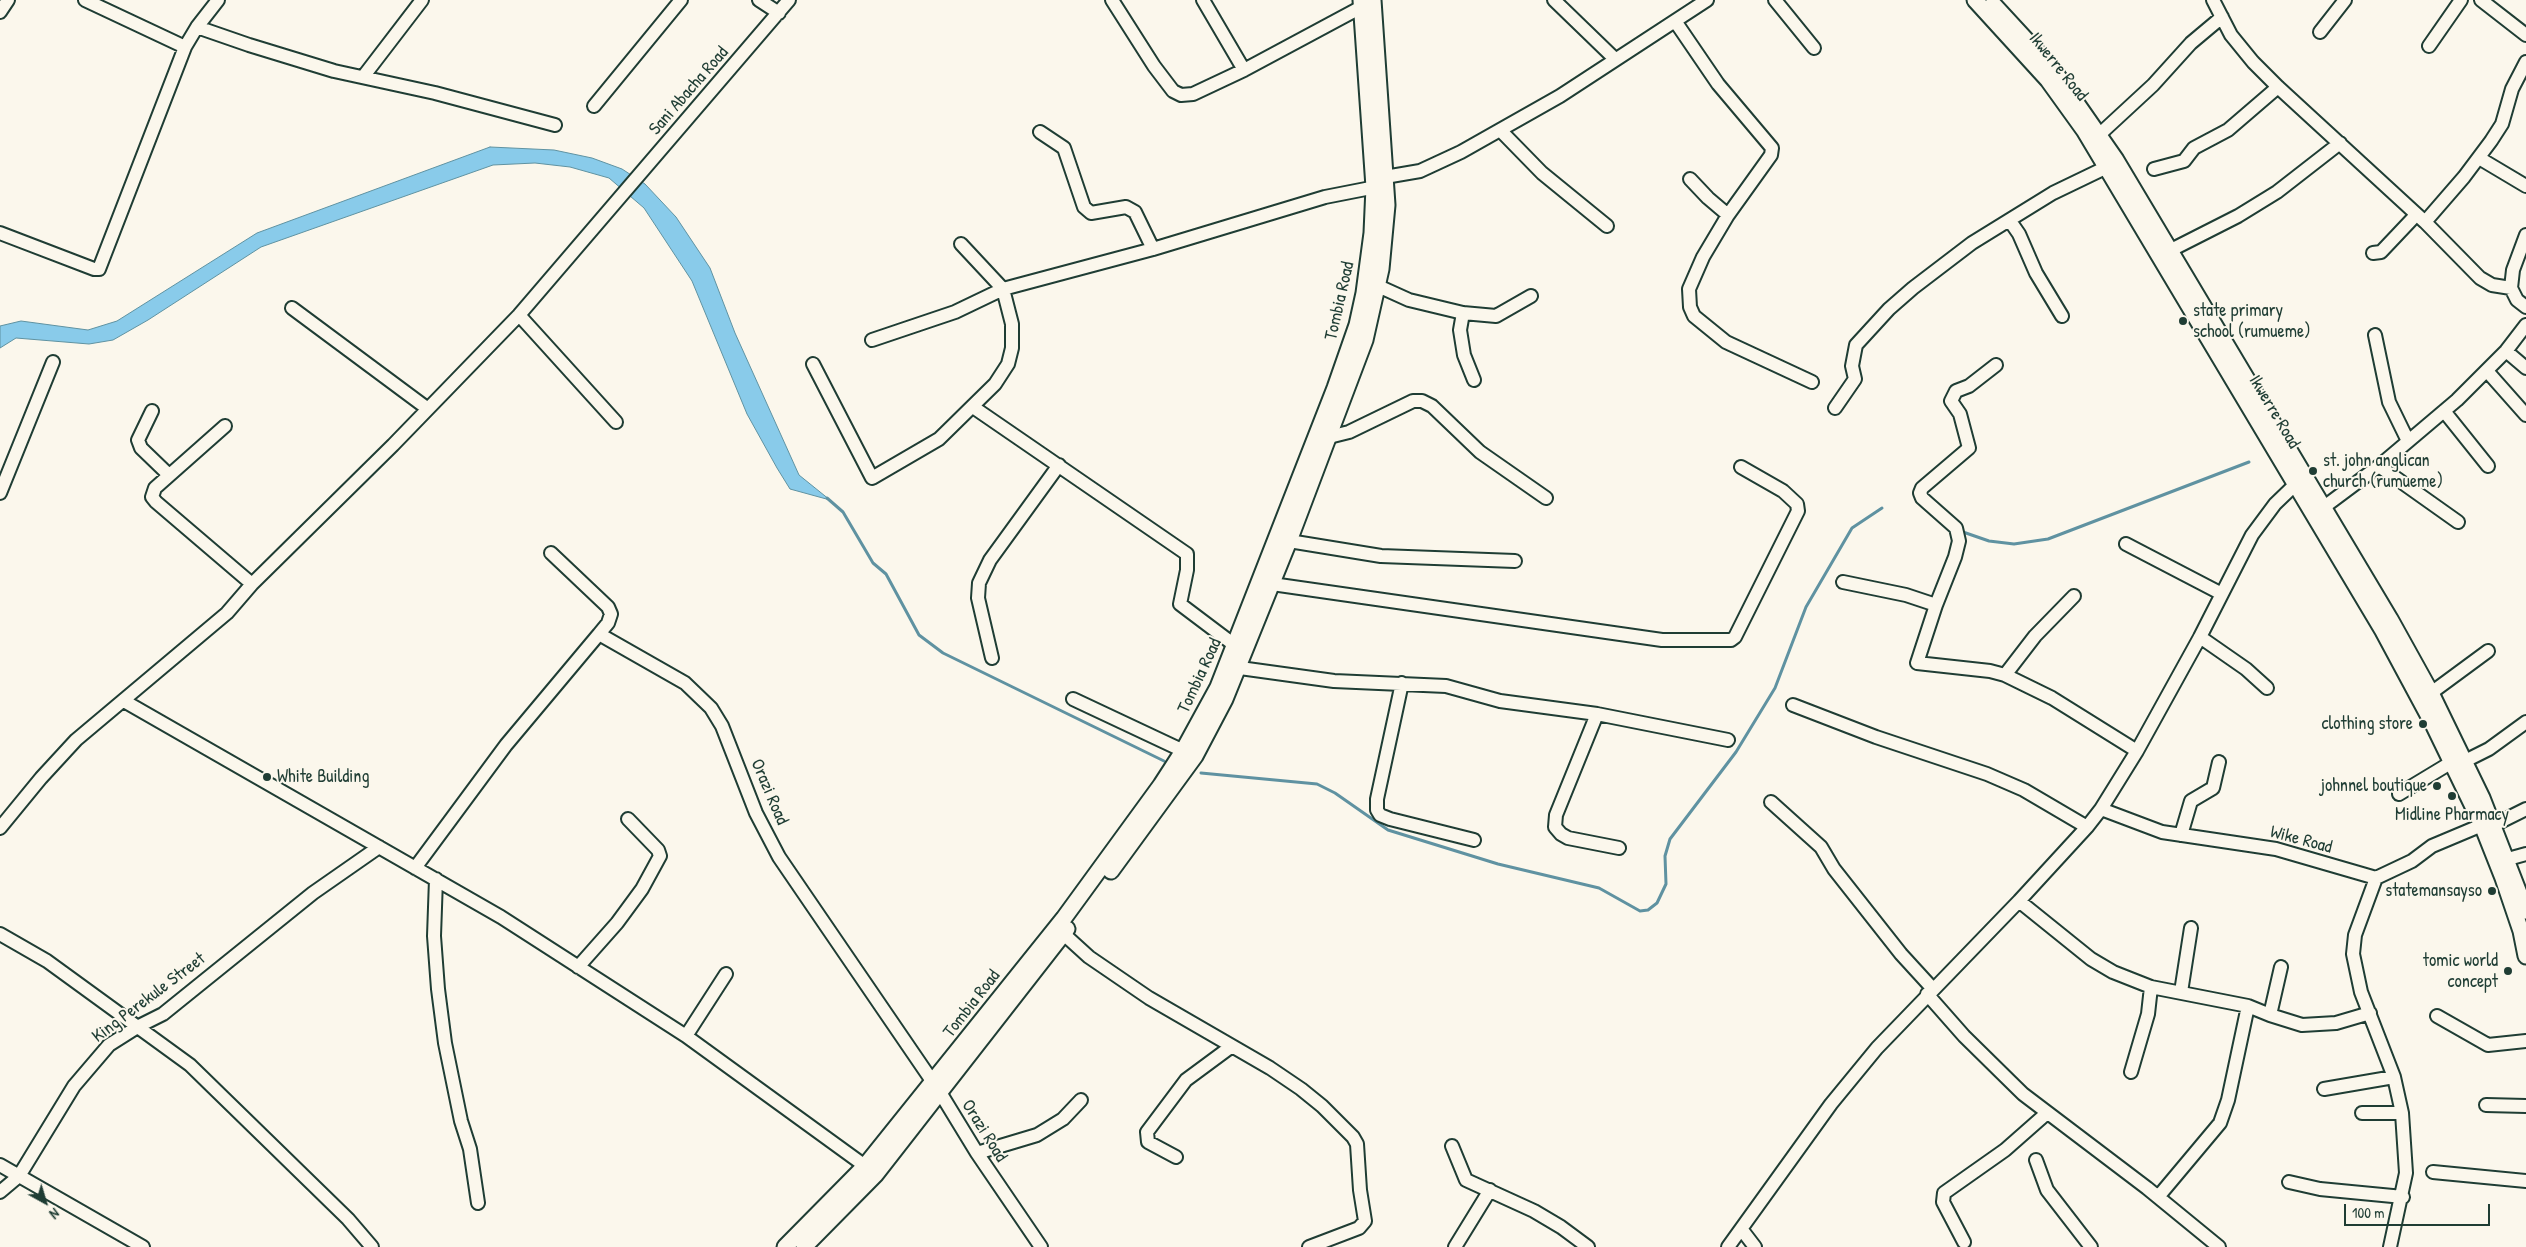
<!DOCTYPE html>
<html>
<head>
<meta charset="utf-8">
<style>
  body { margin:0 }
  #map { position:relative; width:2526px; height:1247px; overflow:hidden; background:#fbf7ec; font-family:"Patrick Hand",sans-serif }
  canvas { display:block }
  .north { position:absolute; left:20px; top:1177px; width:50px; height:50px; -webkit-text-stroke:4px #fbf7ec; paint-order:stroke; rotate:141deg; font-size:14px; font-weight:700; line-height:20px; text-align:center; color:#1f3d34 }
  .north::after { content:''; display:block; margin:auto; width:18px; height:22px; background:#1f3d34; clip-path:polygon(50% 0,100% 100%,50% 72%,0 100%) }
  .scale { position:absolute; left:2344px; top:1204px; width:146px; height:22px; box-sizing:border-box; border:2px solid #1f3d34; border-top:0; padding-left:6px; font-size:15px; line-height:18px; white-space:nowrap; color:#1f3d34; -webkit-text-stroke:4px #fbf7ec; paint-order:stroke }
</style>
</head>
<body>
<div id="map">
<canvas width="2526" height="1247"></canvas>
<div class="north">N</div>
<div class="scale">100 m</div>
</div>
<script>
const c = document.querySelector('canvas').getContext('2d');
c.lineJoin = 'round';
function paint(path, color) { c.fillStyle = color; c.fill(path, 'evenodd'); }
const toPath = rows => new Path2D(rows.map(r => 'M' + r).join(''));
function stroke(path, color, width, dash) { c.strokeStyle = color; c.lineWidth = width; c.lineCap = dash ? 'butt' : 'round'; c.setLineDash(dash || []); c.stroke(path); }
function drawText(font, color, halo, rows, align = 'center') {
  c.font = font + ' "Patrick Hand",sans-serif'; c.lineWidth = 4; c.setLineDash([]); c.textBaseline = 'middle'; c.strokeStyle = halo; c.fillStyle = color; for (const [text, x, y, turn = 0] of rows) {
    c.save(); c.translate(x, y); c.rotate((+turn || 0) * Math.PI / 180); c.textAlign = isNaN(turn) ? turn : align; if (halo) c.strokeText(text, 0, 0); c.fillText(text, 0, 0); c.restore();
  }
}
const water = toPath([
  [490,147,554,150,592,158,622,169,645,184,676,217,710,268,735,333,799,475,830,500,790,489,777,468,747,414,692,281,644,208,609,178,570,167,535,163,493,165,261,247,148,320,113,340,89,344,16,338,0,348,0,326,21,321,88,330,117,321,257,233,490,147]
]);
paint(water, '#89cbea');
stroke(water, '#5f92a1', 1);
stroke(toPath([
  [827,498,843,512,873,563,886,574,919,635,943,653,1164,761],
  [1963,532,1989,541,2014,544,2048,539,2249,462],
  [1201,773,1317,784,1335,793,1388,830,1498,864,1599,888,1640,911,1648,910,1657,903,1666,884,1665,856,1670,839,1736,752,1775,688,1806,607,1852,528,1882,508]
]), '#5f92a1', 3);
const minor = toPath([
  [85,0,185,47],
  [759,0,779,13],
  [1112,0,1154,66,1173,91,1181,95,1193,94,1244,70,1369,3],
  [1203,0,1244,70],
  [1554,0,1615,59],
  [1775,0,1814,48],
  [2213,0,2231,35,2253,62,2278,87,2425,222,2480,278,2492,285,2511,288],
  [2481,0,2526,35],
  [0,12,8,0],
  [1675,21,1718,84,1772,148,1771,155,1728,215,1703,257,1689,289,1690,307,1694,316,1726,342,1812,382],
  [197,27,249,45,334,71,435,93,555,125],
  [2320,32,2345,0],
  [2429,46,2461,0],
  [363,77,422,0],
  [594,106,681,0],
  [1500,130,1542,173,1607,226],
  [1040,132,1064,148,1084,207,1091,213,1126,207,1135,212,1153,249],
  [2100,134,2153,85,2191,43,2222,17],
  [2479,158,2526,186],
  [2154,169,2184,161,2194,148,2228,130,2278,87],
  [1385,177,1420,171,1461,152,1560,96,1707,0],
  [1690,179,1708,198,1728,215],
  [2010,221,2019,234,2036,273,2062,316],
  [2425,222,2464,177,2491,141,2502,124,2512,89,2526,62],
  [0,233,94,269,99,269,185,47,197,27,218,0],
  [2526,235,2513,270,2511,288,2517,300,2526,307],
  [2169,251,2238,216,2277,192,2340,143],
  [2373,253,2381,252,2416,215],
  [1378,286,1409,300,1463,313,1496,316,1531,296],
  [292,308,428,409],
  [1463,313,1460,330,1464,355,1474,380],
  [519,315,616,422],
  [2375,335,2389,402,2408,441],
  [872,340,955,312,1003,289,1153,249,1325,197,1381,186],
  [2506,351,2526,368],
  [813,364,872,478,939,439,995,384,1008,364,1012,348,1012,324,1003,289,961,244],
  [1996,365,1969,386,1956,391,1951,401,1960,414,1969,448,1922,488,1920,493,1922,498,1956,528,1959,541,1955,557,1936,605,1917,663,1990,671,2005,675,2052,698,2137,751],
  [2487,371,2526,415],
  [973,407,1187,554,1187,570,1180,604,1241,650],
  [1835,408,1855,379,1852,366,1856,345,1889,309,1913,288,1972,243,2053,193,2107,167],
  [152,411,138,440,141,448,169,475],
  [2444,411,2488,466],
  [225,426,155,488,152,497,156,502,252,584],
  [1329,437,1349,432,1413,401,1422,401,1432,406,1480,452,1546,498],
  [2379,466,2458,522],
  [0,493,53,362],
  [2316,513,2379,466,2457,400,2506,351,2526,325],
  [1289,541,1381,556,1515,561],
  [2126,544,2222,594],
  [551,553,608,607,611,614,608,623,599,634],
  [1843,582,1906,595,1936,605],
  [1272,584,1662,640,1731,640,1735,637,1798,511,1797,504,1783,491,1741,467],
  [2200,637,2246,669,2267,688],
  [992,658,978,598,979,583,990,560,1059,465],
  [1240,668,1334,681,1446,686,1500,701,1597,714,1728,740],
  [2005,675,2035,636,2074,596],
  [1402,683,1377,799,1377,810,1380,815,1390,819,1474,840],
  [2431,693,2488,651],
  [1073,699,1190,754],
  [124,701,501,917,686,1036,872,1171],
  [1793,705,1876,737,1987,774,2024,790,2087,827],
  [1597,714,1556,815,1555,827,1561,834,1568,838,1619,848],
  [2465,761,2489,749,2526,722],
  [2399,794,2452,762],
  [1771,802,1821,847,1834,869,1901,954,1933,989],
  [2101,809,2162,832,2276,849,2376,878,2412,861,2432,846,2482,825],
  [2494,825,2526,809],
  [0,828,41,778,76,740,227,613,252,584,393,445,519,315,789,0],
  [2181,835,2191,801,2213,788,2219,762],
  [2508,859,2526,854],
  [415,868,506,745,599,634,685,683,711,708,722,726,756,813,779,857,941,1094,977,1153,1041,1247],
  [2376,878,2355,935,2353,954,2361,992,2394,1077,2402,1113,2406,1173,2390,1247],
  [436,879,434,936,438,989,445,1043,461,1121,470,1149,478,1203],
  [2019,901,2091,959,2113,972,2151,987,2248,1006,2270,1015,2302,1025,2336,1023,2370,1013],
  [1056,927,1089,957,1149,998,1270,1068,1301,1089,1322,1106,1353,1137,1357,1144,1360,1190,1365,1221,1359,1228,1309,1247],
  [0,934,47,961,190,1065,348,1219,372,1247],
  [578,967,617,923,642,889,660,856,658,850,628,819],
  [2181,992,2191,928],
  [1927,994,1964,1036,2023,1094,2147,1188,2219,1247],
  [2270,1015,2281,967],
  [2437,1016,2488,1045,2526,1041],
  [686,1036,726,974],
  [2131,1072,2148,1014,2151,987],
  [2324,1089,2394,1077],
  [2486,1105,2526,1106],
  [2362,1113,2402,1113],
  [1452,1146,1466,1180,1534,1211,1561,1227,1588,1247],
  [977,1153,1037,1135,1063,1119,1081,1100],
  [1176,1157,1148,1142,1147,1132,1186,1080,1232,1046],
  [2036,1160,2047,1190,2091,1247],
  [0,1165,143,1247],
  [2433,1172,2526,1181],
  [2289,1182,2320,1189,2403,1197],
  [0,1192,19,1176,74,1086,109,1045,139,1026,163,1014,313,893,379,847],
  [2158,1197,2220,1123,2228,1100,2248,1006],
  [1742,1230,1755,1247],
  [1964,1242,1943,1202,1944,1193,2005,1150,2047,1113],
  [1455,1247,1490,1190],
  [1728,1247,1831,1104,1877,1048,2019,901,2087,827,2101,809,2137,751,2200,637,2252,535,2275,504,2302,478]
]);
const major = toPath([
  [1975,0,2048,80,2084,130,2383,631,2434,726,2482,825,2503,878,2521,931,2526,956],
  [1993,4,2052,68,2116,160,2390,619,2431,693,2482,798,2526,911],
  [1111,871,1195,756,1225,699,1289,541,1365,340,1381,269,1387,205,1373,0],
  [785,1247,865,1166,1064,918,1161,785,1183,751,1218,687,1335,388,1357,325,1364,293,1372,233,1374,187,1361,0],
  [804,1247,876,1174,1067,929]
]);
stroke(minor, '#1f3d34', 16);
stroke(major, '#1f3d34', 19);
stroke(minor, '#fbf7ec', 12);
stroke(major, '#fbf7ec', 15);
for (const [x, y, r, color] of [
  [2183,321,5,"#1f3d34"],
  [2313,471,5,"#1f3d34"],
  [2423,724,5,"#1f3d34"],
  [267,777,5,"#1f3d34"],
  [2437,786,5,"#1f3d34"],
  [2452,796,5,"#1f3d34"],
  [2492,891,5,"#1f3d34"],
  [2508,971,5,"#1f3d34"]
]) { const dot = new Path2D(); dot.arc(x, y, r, 0, 2 * Math.PI); c.fillStyle = color; c.fill(dot); stroke(dot, '#fbf7ec', 2); }
drawText('18px', '#1f3d34', '#fbf7ec', [
  ["Ikwerre Road",2058,67,51],
  ["Sani Abacha Road",689,91,-49],
  ["Tombia Road",1340,301,-77],
  ["Ikwerre Road",2274,412,59],
  ["Tombia Road",1200,676,-65],
  ["Orazi Road",769,792,67],
  ["Wike Road",2301,840,15],
  ["King Perekule Street",149,998,-37],
  ["Tombia Road",972,1004,-52],
  ["Orazi Road",984,1131,58]
]);
drawText('18px', '#1f3d34', '#fbf7ec', [
  ["state primary",2193,311,"left"],
  ["school (rumueme)",2193,332,"left"],
  ["st. john anglican",2323,461,"left"],
  ["church (rumueme)",2323,482,"left"],
  ["clothing store",2413,724],
  ["White Building",277,777,"left"],
  ["johnnel boutique",2427,786],
  ["Midline Pharmacy",2452,815,"center"],
  ["statemansayso",2482,891],
  ["tomic world",2498,961],
  ["concept",2498,982]
], 'right');
</script>
</body>
</html>
